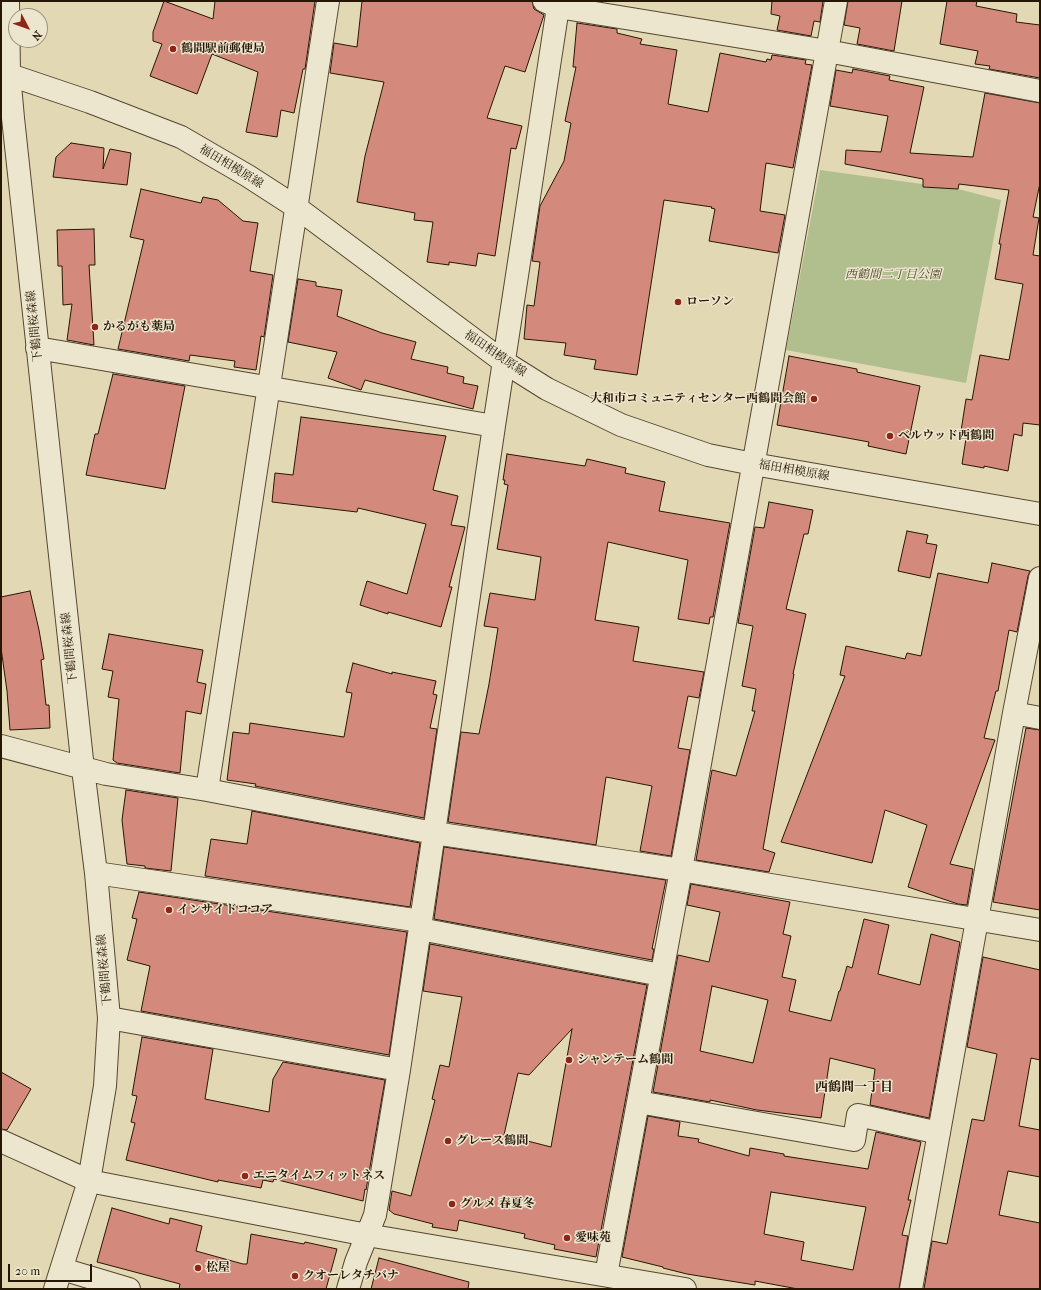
<!DOCTYPE html>
<html>
<head>
<meta charset="utf-8">
<style>
  body { margin:0 }
  #map { position:relative; width:1041px; height:1290px; overflow:hidden; background:#e3d8b4; font-family:"IM FELL French Canon",serif }
  canvas { display:block }
  .frame { position:absolute; inset:0; border:2px solid #261604; pointer-events:none }
  .north { position:absolute; left:8px; top:8px; width:40px; height:40px; box-sizing:border-box; background:#ede6ce; border:1px solid #9d937d; border-radius:50%; rotate:131deg; font-size:11px; font-weight:700; line-height:16px; text-align:center; color:#261604 }
  .north::after { content:''; display:block; margin:auto; width:14px; height:18px; background:#8f2418; clip-path:polygon(50% 0,100% 100%,50% 72%,0 100%) }
  .scale { position:absolute; left:8px; top:1264px; width:84px; height:18px; box-sizing:border-box; border:2px solid #261604; border-top:0; padding-left:5px; font-size:12px; line-height:14px; white-space:nowrap; color:#261604; -webkit-text-stroke:3px #ede6ce; paint-order:stroke }
</style>
</head>
<body>
<div id="map">
<canvas width="1041" height="1290"></canvas>
<div class="frame"></div>
<div class="north">N</div>
<div class="scale">20 m</div>
</div>
<script>
const c = document.querySelector('canvas').getContext('2d');
c.lineJoin = 'round';
function paint(path, color) { c.fillStyle = color; c.fill(path, 'evenodd'); }
const toPath = rows => new Path2D(rows.map(r => 'M' + r).join(''));
function stroke(path, color, width, dash) { c.strokeStyle = color; c.lineWidth = width; c.lineCap = dash ? 'butt' : 'round'; c.setLineDash(dash || []); c.stroke(path); }
function drawText(font, color, halo, rows, align = 'center') {
  c.font = font + ' "IM FELL French Canon","Noto Serif JP",serif'; c.lineWidth = 3; c.setLineDash([]); c.textBaseline = 'middle'; c.strokeStyle = halo; c.fillStyle = color; for (const [text, x, y, turn = 0] of rows) {
    c.save(); c.translate(x, y); c.rotate((+turn || 0) * Math.PI / 180); c.textAlign = isNaN(turn) ? turn : align; if (halo) c.strokeText(text, 0, 0); c.fillText(text, 0, 0); c.restore();
  }
}
paint(toPath([
  [820,170,958,189,1001,200,966,383,786,350]
]), '#b1bf8f');
const building = toPath([
  [164,1,213,19,215,1,315,1,305,69,303,69,294,113,281,110,277,137,246,132,258,72,212,54,197,94,150,76,162,44,153,41,153,32,164,1],
  [362,1,532,1,534,9,544,15,525,72,505,66,487,118,522,126,516,149,511,148,495,256,478,253,476,266,449,262,449,265,427,262,433,222,414,220,415,213,357,202,365,156,384,82,330,73,334,43,357,47,362,1],
  [772,1,823,1,820,22,814,21,811,36,777,30,780,16,771,14,772,1],
  [848,1,902,1,894,51,857,44,860,28,844,25,848,1],
  [947,1,977,1,976,6,1017,14,1016,22,1040,25,1040,78,989,69,990,66,975,64,978,51,940,44,947,1],
  [577,23,617,29,617,33,642,39,640,44,677,50,668,104,708,112,720,53,766,62,767,59,771,60,772,55,806,60,805,64,812,65,793,168,766,163,760,211,785,215,778,253,709,241,715,209,711,208,712,207,664,200,637,375,594,369,596,360,564,355,566,343,524,339,527,305,534,306,540,262,532,261,540,206,564,161,571,123,565,121,576,67,573,67,577,23],
  [853,69,890,76,889,80,924,87,910,153,973,157,985,93,1040,103,1040,183,1033,217,1039,218,1033,255,1040,256,1040,425,1023,423,1022,436,1014,434,1008,471,984,466,984,468,962,464,967,432,961,431,966,399,972,400,980,355,1009,360,1023,284,995,279,1001,244,999,244,1009,190,959,184,958,189,923,187,923,179,845,164,846,150,881,152,888,116,830,106,836,70,852,73,853,69],
  [71,143,104,148,103,169,110,149,131,153,127,185,53,177,56,157,71,143],
  [141,189,201,203,203,197,218,200,243,221,258,223,250,271,273,275,264,337,261,336,256,370,234,367,235,361,190,355,189,361,118,349,144,240,130,237,141,189],
  [94,229,95,265,89,265,94,345,67,340,72,304,63,305,62,266,58,266,57,230,94,229],
  [298,279,316,282,316,286,342,290,337,316,382,333,416,342,411,359,448,367,447,373,464,377,463,383,478,386,473,409,365,380,361,390,328,378,337,352,288,342,298,279],
  [789,356,857,369,857,372,920,386,906,454,868,446,869,442,777,425,789,356],
  [113,374,185,386,165,489,86,475,95,434,98,434,113,374],
  [301,417,446,436,433,490,458,496,451,525,465,527,449,587,452,587,441,627,388,612,388,614,360,605,367,581,407,594,426,524,358,508,357,512,272,502,275,473,293,475,301,417],
  [507,454,585,466,587,459,626,468,625,473,665,482,659,511,730,523,713,617,710,617,709,624,678,619,688,560,608,542,595,620,639,627,633,661,704,672,699,698,688,696,678,748,690,750,671,856,640,851,652,786,606,777,596,845,448,822,461,732,479,734,489,684,498,628,484,626,490,593,535,600,541,557,497,549,508,485,504,484,505,480,503,480,507,454],
  [769,502,813,510,808,534,804,534,786,609,806,614,793,674,794,674,763,849,775,853,769,872,696,860,712,770,736,776,755,711,752,711,756,689,742,686,753,626,738,623,755,527,764,528,769,502],
  [907,531,928,535,926,543,937,545,930,578,898,571,907,531],
  [992,563,1030,571,1028,576,1017,632,1009,630,998,691,996,691,984,738,995,740,950,864,973,869,967,905,958,904,908,887,927,825,885,810,872,863,781,842,845,676,840,675,846,646,905,659,907,653,921,656,938,573,988,583,992,563],
  [30,591,39,630,44,659,41,660,46,705,49,705,50,728,10,730,7,691,1,648,1,597,30,591],
  [109,634,203,650,197,682,206,684,201,714,186,711,180,773,117,763,113,760,119,699,108,697,113,671,102,669,109,634],
  [353,663,392,674,392,672,436,681,433,694,437,695,430,728,437,729,424,818,255,786,256,784,227,780,233,732,249,734,250,723,344,737,352,693,346,692,353,663],
  [1026,728,1040,730,1040,910,993,902,1026,728],
  [126,790,178,798,171,871,145,868,145,866,127,864,122,820,126,790],
  [252,811,420,843,410,907,205,876,211,839,247,844,252,811],
  [444,847,666,880,652,949,654,949,652,960,434,919,444,847],
  [691,884,790,902,783,934,791,936,782,977,796,980,789,1011,831,1021,839,991,840,991,847,966,852,968,864,919,889,925,878,974,920,985,931,934,960,942,929,1118,870,1105,875,1069,830,1058,821,1118,757,1110,710,1100,710,1102,653,1092,678,955,709,962,720,912,687,905,691,884],
  [712,986,768,1000,753,1063,700,1051,712,986],
  [139,892,407,932,389,1055,141,1011,150,966,127,960,137,919,132,918,139,892],
  [430,944,647,985,596,1257,554,1249,555,1245,524,1238,525,1234,459,1220,457,1231,432,1227,433,1224,394,1214,389,1210,392,1191,411,1196,435,1100,432,1099,440,1065,449,1067,462,997,423,991,430,944],
  [572,1029,551,1147,504,1135,518,1073,529,1075,572,1029],
  [983,957,1040,970,1040,1060,1031,1058,1019,1126,1040,1130,1040,1177,1008,1171,999,1215,1040,1223,1040,1289,924,1289,932,1241,947,1244,972,1119,984,1121,997,1054,967,1047,983,957],
  [142,1037,213,1049,205,1099,269,1112,273,1079,283,1062,385,1080,366,1190,365,1189,363,1201,274,1179,273,1182,263,1180,261,1188,218,1180,218,1182,126,1160,135,1123,131,1122,137,1096,132,1095,142,1037],
  [1,1072,31,1089,7,1130,1,1129,1,1072],
  [648,1116,680,1122,678,1136,699,1139,698,1142,749,1156,750,1148,784,1154,784,1156,868,1169,876,1132,921,1142,908,1200,911,1200,902,1235,908,1236,899,1289,798,1289,755,1281,755,1285,687,1274,663,1268,663,1267,622,1257,648,1116],
  [771,1192,866,1207,853,1270,801,1260,804,1242,764,1234,771,1192],
  [112,1208,169,1224,170,1218,202,1226,196,1251,243,1264,247,1264,251,1234,304,1244,305,1242,337,1249,326,1289,179,1289,180,1284,97,1262,112,1208],
  [379,1258,469,1282,468,1289,371,1289,379,1258]
]);
paint(building, '#d4897d');
stroke(building, '#261604', 1);
const minor = toPath([
  [8,1,9,74,13,118,83,769,96,873,109,1018,105,1086,89,1181,55,1289],
  [544,1,558,7,827,51,1040,91],
  [1,72,90,102,181,137,248,176,296,207,504,362,547,389,621,425,708,455,753,464,1040,514],
  [37,348,494,426],
  [1014,713,1040,718],
  [1,746,106,774,207,790,434,833,681,870,1040,930],
  [207,790,328,1],
  [96,873,421,921],
  [420,929,661,975],
  [109,1018,399,1070],
  [638,1102,854,1140,858,1115,939,1133],
  [1,1141,89,1181,367,1235,685,1289],
  [62,1269,129,1289],
  [606,1275,681,870,836,1],
  [348,1289,356,1262,375,1215,399,1070,494,426,558,7],
  [911,1289,1014,713,1040,578]
]);
stroke(minor, '#554630', 24);
stroke(minor, '#ede6ce', 22);
for (const [x, y, r, color] of [
  [173,49,4,"#8f2418"],
  [678,302,4,"#8f2418"],
  [95,327,4,"#8f2418"],
  [814,399,4,"#8f2418"],
  [890,436,4,"#8f2418"],
  [169,910,4,"#8f2418"],
  [569,1060,4,"#8f2418"],
  [448,1141,4,"#8f2418"],
  [245,1176,4,"#8f2418"],
  [452,1204,4,"#8f2418"],
  [567,1238,4,"#8f2418"],
  [198,1268,4,"#8f2418"],
  [295,1276,4,"#8f2418"]
]) { const dot = new Path2D(); dot.arc(x, y, r, 0, 2 * Math.PI); c.fillStyle = color; c.fill(dot); stroke(dot, '#ede6ce', 1.5); }
drawText('bold 12px', '#261604', '#ede6ce', [
  ["鶴間駅前郵便局",181,49],
  ["ローソン",686,302],
  ["かるがも薬局",103,327],
  ["大和市コミュニティセンター西鶴間会館",806,399,"right"],
  ["ベルウッド西鶴間",898,436],
  ["インサイドココア",177,910],
  ["シャンテーム鶴間",577,1060],
  ["グレース鶴間",456,1141],
  ["エニタイムフィットネス",253,1176],
  ["グルメ 春夏冬",460,1204],
  ["愛味苑",575,1238],
  ["松屋",206,1268],
  ["クオーレタチバナ",303,1276]
], 'left');
drawText('12px', '#261604', '#ede6ce', [
  ["福田相模原線",231,167,31],
  ["下鶴間桜森線",35,326,-96],
  ["福田相模原線",495,354,34],
  ["福田相模原線",794,471,10],
  ["下鶴間桜森線",70,648,-96],
  ["下鶴間桜森線",105,970,-95]
]);
drawText('italic 12px', '#50492e', '#ede6ce', [
  ["西鶴間二丁目公園",893,275]
]);
drawText('bold 13px', '#261604', '#ede6ce', [
  ["西鶴間一丁目",854,1088]
]);
</script>
</body>
</html>
